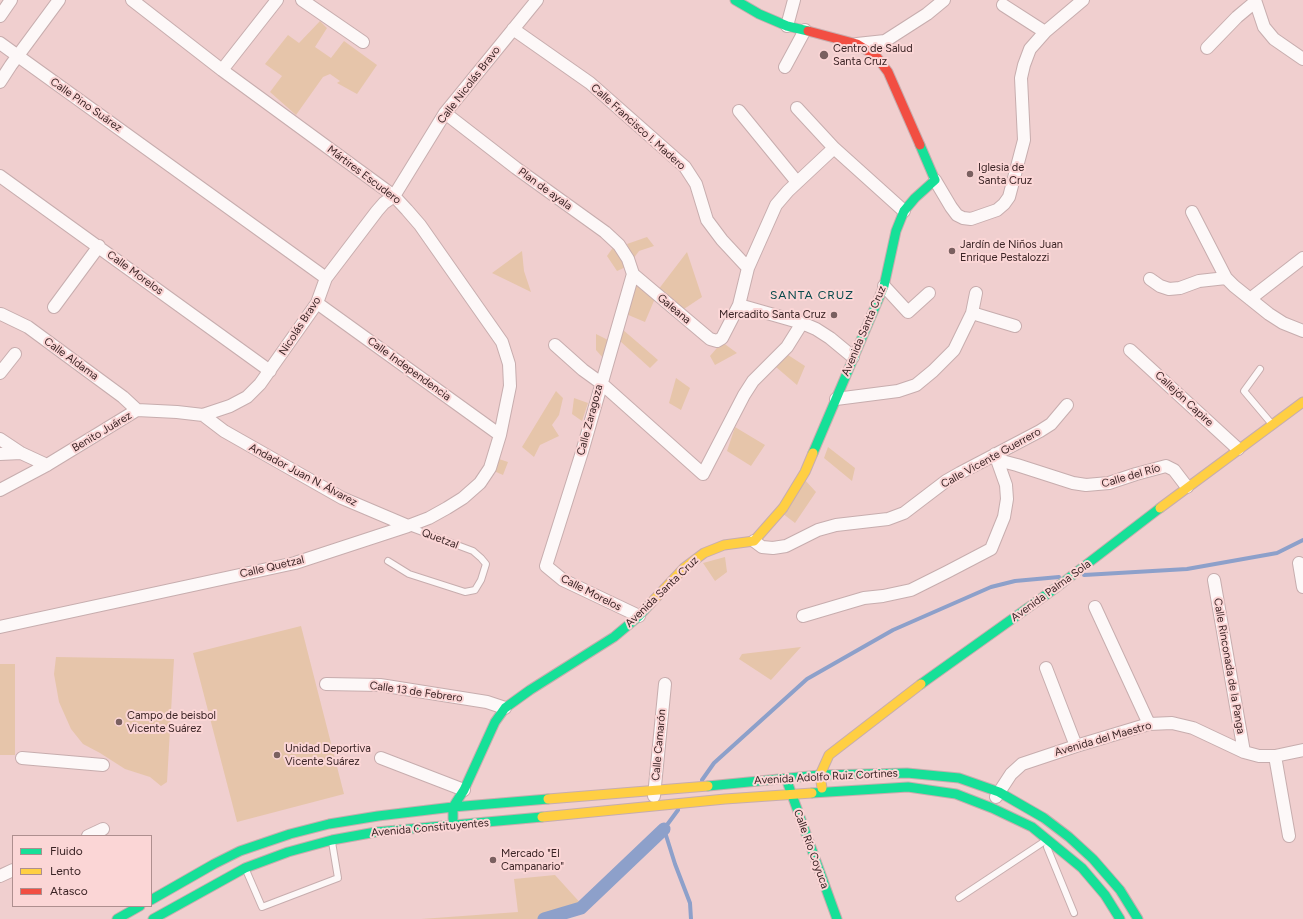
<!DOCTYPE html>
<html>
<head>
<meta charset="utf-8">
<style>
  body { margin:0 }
  #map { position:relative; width:1303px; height:919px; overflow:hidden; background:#f0cfcf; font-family:Figtree,sans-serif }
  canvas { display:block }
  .legend { position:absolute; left:12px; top:835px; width:140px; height:72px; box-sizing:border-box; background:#fbd6d6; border:1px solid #ae8f8f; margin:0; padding:5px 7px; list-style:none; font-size:12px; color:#3b2425 }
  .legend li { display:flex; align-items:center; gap:8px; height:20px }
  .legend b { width:20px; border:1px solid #ae8f8f }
</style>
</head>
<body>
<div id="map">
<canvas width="1303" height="919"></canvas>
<ul class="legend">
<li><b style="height:5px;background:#16e098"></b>Fluido</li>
<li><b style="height:5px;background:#ffcf43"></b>Lento</li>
<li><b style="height:5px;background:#f24e42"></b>Atasco</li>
</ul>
</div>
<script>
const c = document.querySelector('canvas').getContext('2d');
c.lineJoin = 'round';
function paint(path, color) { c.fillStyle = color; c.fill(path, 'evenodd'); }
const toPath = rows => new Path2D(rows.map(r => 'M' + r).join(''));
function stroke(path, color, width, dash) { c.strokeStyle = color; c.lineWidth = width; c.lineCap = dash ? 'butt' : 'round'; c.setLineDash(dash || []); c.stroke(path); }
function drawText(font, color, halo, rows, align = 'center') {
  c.font = font + ' Figtree,sans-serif'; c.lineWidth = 4; c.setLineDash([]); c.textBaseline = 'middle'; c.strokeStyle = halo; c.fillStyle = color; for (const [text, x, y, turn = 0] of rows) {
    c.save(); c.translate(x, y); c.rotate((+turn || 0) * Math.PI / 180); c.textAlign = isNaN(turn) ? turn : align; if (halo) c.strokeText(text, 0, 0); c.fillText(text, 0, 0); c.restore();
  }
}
paint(toPath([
  [320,21,327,28,315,47,331,58,344,41,377,65,357,94,337,83,340,81,330,74,323,77,296,115,270,92,282,76,265,64,288,35,299,43],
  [647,237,654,246,639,251,633,259,627,244],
  [614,246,630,265,617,271,607,256],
  [522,251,524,271,531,292,492,273],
  [687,252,702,297,684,309,658,290],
  [635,285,656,296,645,322,626,314],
  [622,329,658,360,650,368,620,341],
  [596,334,608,340,604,359,596,350],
  [722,342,737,353,715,365,710,356],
  [788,355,805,366,797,385,776,367],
  [676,378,690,388,681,410,669,403],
  [556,391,563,398,559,415,552,425,559,436,540,445,534,457,522,447],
  [574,398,588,403,582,421,572,414],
  [735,427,765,445,751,466,727,451],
  [828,447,855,468,852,481,824,458],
  [499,459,508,462,503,475,494,471],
  [804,479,816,492,795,523,782,513],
  [725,557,727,572,715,581,703,563],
  [301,626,344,794,237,822,193,653],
  [801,647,771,680,739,659,742,654],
  [56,657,174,659,167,782,161,786,150,777,125,769,100,753,83,744,71,729,59,702,54,674],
  [0,664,15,664,15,755,0,755],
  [555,875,584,907,564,919,421,919,518,912,514,879]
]), '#e6c5aa');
stroke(toPath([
  [1084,575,1187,569,1277,553,1303,540],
  [702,780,714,763,807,679,893,630,991,587,1015,581,1059,577],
  [678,810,664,829,675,864,690,903,691,919]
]), '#8da0ca', 4);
stroke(toPath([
  [544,919,581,908,664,829]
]), '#8da0ca', 13);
const lane = toPath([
  [1260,369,1244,391,1271,423],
  [388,561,409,574,465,592,475,590,481,580,486,564,481,558,473,551,409,527],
  [1047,847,1074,913],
  [246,870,262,907,338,878,332,842],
  [959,898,1045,841]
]);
const street = toPath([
  [302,0,363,42],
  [1255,0,1264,27,1274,39,1303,59],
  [1003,5,1045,32],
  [0,16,11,0],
  [787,26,794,0],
  [513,29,590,83,685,167,696,184,707,220,722,240,748,268],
  [0,43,326,278],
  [857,44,885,41,927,14,944,0],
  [1207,48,1237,17,1255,2],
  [785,67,805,30],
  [222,70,277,0],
  [0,82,11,65,59,0],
  [797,108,834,148,904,211],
  [739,111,797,182],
  [445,113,516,168,605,232,619,245,628,259,633,274],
  [0,176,270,371],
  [935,180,951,207,957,215,963,218,971,219,997,210,1004,204,1009,197,1024,140,1021,78,1024,65,1030,49,1045,32,1083,0],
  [1192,212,1226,278,1234,286,1269,314,1283,323,1303,331],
  [633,274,582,452,546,566,563,580,639,616],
  [633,274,710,339,717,341,722,338,739,305,748,268,776,205,788,191,834,148],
  [1150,279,1160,286,1169,289,1180,288,1199,281,1226,278],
  [884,286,908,312,929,293],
  [1250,299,1303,258],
  [317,303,500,435],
  [739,305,802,323,816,329,830,338,853,357],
  [54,307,99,246],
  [972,313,1015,326],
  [1,314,28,327,123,397,137,410],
  [555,345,583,370,601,383,703,474,744,395,753,381,787,347,802,323],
  [1130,350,1238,449],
  [0,373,15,354],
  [836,399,898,391,916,385,933,371,954,350,972,313,976,293],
  [203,415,224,431,342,498,408,526],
  [0,439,21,453,47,465],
  [0,454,21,453],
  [998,460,1017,465,1073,483,1086,485,1109,483,1136,474,1166,466,1174,470,1187,487],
  [0,490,47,465,137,410,177,412,203,415,230,406,247,397,260,384,317,303,326,278,377,211,384,203,394,196,445,113,537,0],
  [754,541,762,547,773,548,786,546,818,530,836,525,888,519,904,513,946,481,960,473,1040,431,1051,424,1067,405],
  [1299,563,1303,587],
  [1214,580,1244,752],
  [1095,607,1149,724],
  [803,616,864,598,883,596,911,590,947,572,991,549,1004,517,1007,499,1006,485,995,454],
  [0,627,295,563,408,526,429,518,447,508,463,498,480,483,490,468,500,435,510,386,509,364,502,342,420,225,407,210,394,196,222,70,132,0],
  [1046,668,1076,746],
  [326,684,380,685,487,702,505,708],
  [1275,756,1289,836],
  [22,758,103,765],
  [381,758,464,790],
  [654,796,665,684],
  [996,797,1011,774,1022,764,1076,746,1149,724,1172,723,1193,728,1244,752,1259,756,1275,756,1303,750],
  [88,836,103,829],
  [0,876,13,870]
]);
const fast = toPath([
  [735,0,759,14,787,26,808,31],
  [813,453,884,286,896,231,904,211,915,198,935,180,920,145],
  [921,684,1057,587,1160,508],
  [788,784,837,919],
  [708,786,820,775,907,773,959,778,999,792,1044,818,1069,837,1093,859,1120,890,1138,919],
  [812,793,908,787,956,794,992,808,1032,827,1082,868,1105,895,1120,919],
  [453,819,453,807,464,790,495,722,505,708,530,690,614,637,639,616,650,604],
  [151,900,214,864,240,851,290,834,329,824,378,816,453,807,548,799],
  [117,919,140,906],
  [153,919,245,868,288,852,332,840,376,832,542,817]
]);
const slow = toPath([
  [1160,508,1303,402],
  [650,604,684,568,704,553,724,545,754,541,783,508,805,472,813,453],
  [822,788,820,775,829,755,921,684],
  [548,799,708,786],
  [542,817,725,799,812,793]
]);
const jam = toPath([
  [808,31,857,44,876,56,888,72,920,145]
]);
stroke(lane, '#c7adae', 8);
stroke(street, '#c7adae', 14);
stroke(fast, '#c7adae', 11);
stroke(slow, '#c7adae', 11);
stroke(jam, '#c7adae', 11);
stroke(lane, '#fdf8f8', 6);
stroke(street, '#fdf8f8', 12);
stroke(fast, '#16e098', 9);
stroke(slow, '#ffcf43', 9);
stroke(jam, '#f24e42', 9);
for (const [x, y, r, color] of [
  [824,55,5,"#7a6060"],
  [970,174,4,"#7a6060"],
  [952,251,4,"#7a6060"],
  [834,315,4,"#7a6060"],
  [119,722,4,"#7a6060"],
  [277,755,4,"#7a6060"],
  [493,860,4,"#7a6060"]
]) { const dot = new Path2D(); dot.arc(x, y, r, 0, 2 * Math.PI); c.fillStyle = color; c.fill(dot); stroke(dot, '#fbd6d6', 1.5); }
drawText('11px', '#3b2425', '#fbd6d6', [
  ["Centro de Salud",833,49],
  ["Santa Cruz",833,62],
  ["Iglesia de",978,168],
  ["Santa Cruz",978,181],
  ["Jardín de Niños Juan",960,245],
  ["Enrique Pestalozzi",960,258],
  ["Mercadito Santa Cruz",826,315,"right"],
  ["Campo de beisbol",127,716],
  ["Vicente Suárez",127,729],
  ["Unidad Deportiva",285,749],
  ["Vicente Suárez",285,762],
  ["Mercado \"El",501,854],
  ["Campanario\"",501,867]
], 'left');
drawText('11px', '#3b2425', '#fbd6d6', [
  ["Calle Nicolás Bravo",469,85,-52],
  ["Calle Pino Suárez",86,105,35],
  ["Calle Francisco I. Madero",638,127,42],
  ["Mártires Escudero",364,175,37],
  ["Plan de ayala",545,189,36],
  ["Calle Morelos",135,273,36],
  ["Galeana",674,309,40],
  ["Nicolás Bravo",300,326,-57],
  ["Avenida Santa Cruz",864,331,-67],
  ["Calle Aldama",71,359,36],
  ["Calle Independencia",409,369,36],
  ["Callejón Capire",1184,399,43],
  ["Calle Zaragoza",590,420,-75],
  ["Benito Juárez",102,432,-31],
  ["Calle Vicente Guerrero",991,458,-29],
  ["Andador Juan N. Álvarez",303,475,28],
  ["Calle del Río",1131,476,-16],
  ["Quetzal",440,539,21],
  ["Calle Quetzal",272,567,-13],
  ["Avenida Palma Sola",1051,591,-36],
  ["Avenida Santa Cruz",662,592,-44],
  ["Calle Morelos",591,593,27],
  ["Calle Rinconada de la Panga",1229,666,80],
  ["Calle 13 de Febrero",416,692,8],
  ["Avenida del Maestro",1103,739,-16],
  ["Calle Camarón",659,745,-85],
  ["Avenida Adolfo Ruiz Cortines",826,777,-3],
  ["Avenida Constituyentes",430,828,-5],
  ["Calle Río Coyuca",811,849,70]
]);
c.letterSpacing = '1px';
drawText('12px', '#07494b', '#fbd6d6', [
  ["SANTA CRUZ",812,295]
]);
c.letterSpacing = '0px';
</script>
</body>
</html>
